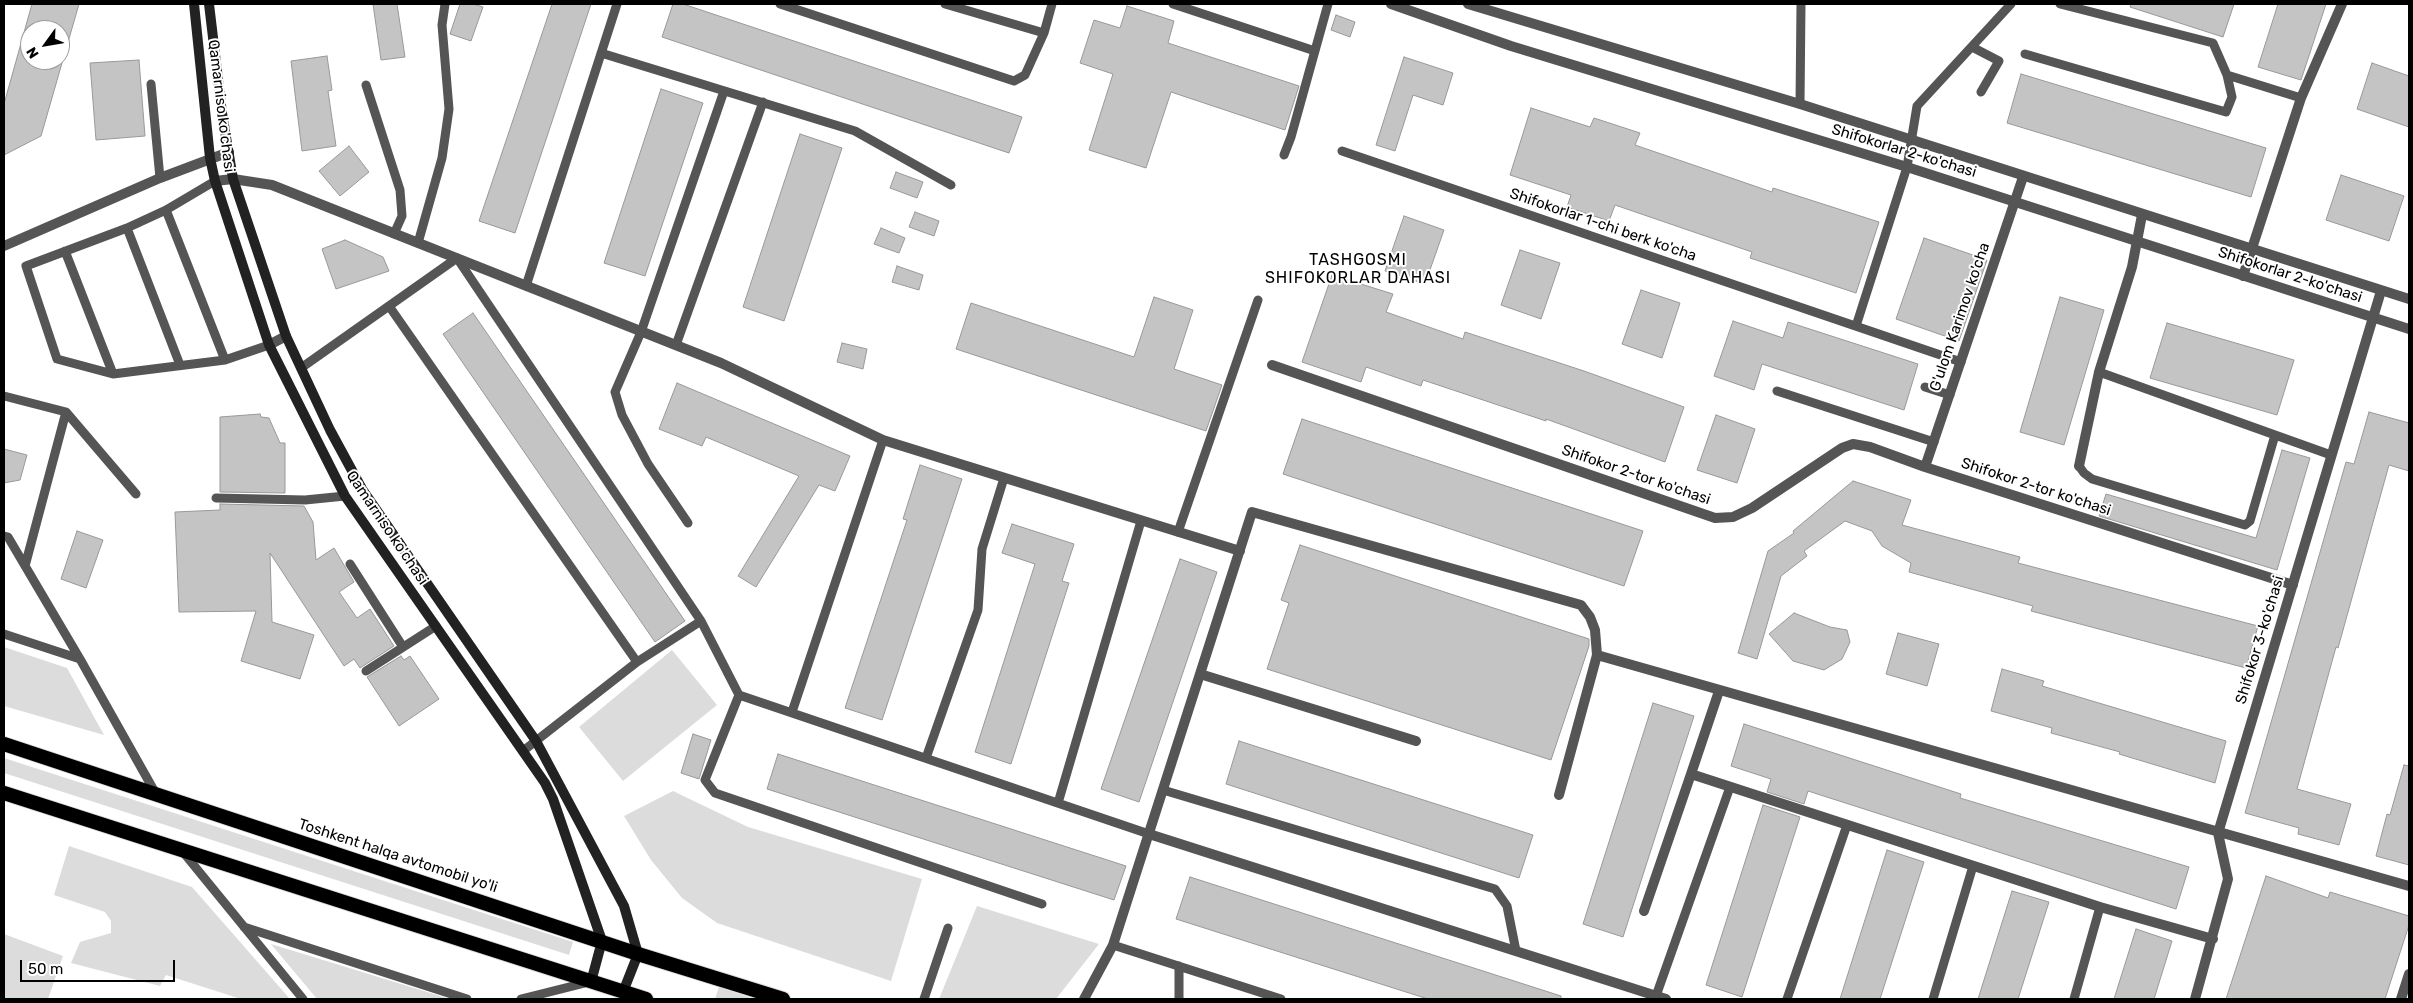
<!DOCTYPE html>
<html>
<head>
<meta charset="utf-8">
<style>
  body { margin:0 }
  #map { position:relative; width:2413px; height:1003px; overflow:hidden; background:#fff; font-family:Rubik,sans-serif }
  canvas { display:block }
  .frame { position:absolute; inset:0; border:5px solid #000; pointer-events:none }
  .north { position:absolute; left:20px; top:20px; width:50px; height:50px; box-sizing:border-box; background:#fff; border:1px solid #999; border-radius:50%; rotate:238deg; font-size:14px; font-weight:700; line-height:20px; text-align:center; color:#000 }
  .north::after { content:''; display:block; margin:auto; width:18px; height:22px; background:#000; clip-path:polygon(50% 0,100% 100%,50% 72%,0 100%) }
  .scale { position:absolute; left:20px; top:960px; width:155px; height:22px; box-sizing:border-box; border:2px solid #000; border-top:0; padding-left:6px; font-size:15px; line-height:18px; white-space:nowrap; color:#000; -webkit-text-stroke:4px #fff; paint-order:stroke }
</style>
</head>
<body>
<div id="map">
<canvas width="2413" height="1003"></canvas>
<div class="frame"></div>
<div class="north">N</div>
<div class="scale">50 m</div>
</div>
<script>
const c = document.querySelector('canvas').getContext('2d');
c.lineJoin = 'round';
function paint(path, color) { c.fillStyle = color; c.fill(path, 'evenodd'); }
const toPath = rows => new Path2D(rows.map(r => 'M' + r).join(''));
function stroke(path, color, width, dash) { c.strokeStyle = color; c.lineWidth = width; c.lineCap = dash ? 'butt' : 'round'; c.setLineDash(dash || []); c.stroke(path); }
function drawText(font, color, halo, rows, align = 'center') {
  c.font = font + ' Rubik,sans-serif'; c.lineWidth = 4; c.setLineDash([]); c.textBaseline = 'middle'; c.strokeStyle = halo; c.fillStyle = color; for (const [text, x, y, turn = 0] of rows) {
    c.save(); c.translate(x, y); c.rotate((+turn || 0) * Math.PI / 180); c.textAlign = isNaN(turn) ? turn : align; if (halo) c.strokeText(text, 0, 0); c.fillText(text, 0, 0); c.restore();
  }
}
paint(toPath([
  [4,647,67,668,104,735,4,706],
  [672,650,717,705,623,781,579,727],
  [4,758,573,942,569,955,4,773],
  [673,791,748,827,922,879,891,981,717,923,682,898,651,860,624,816],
  [69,846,192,887,290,999,241,999,166,975,160,986,71,963,80,942,111,933,111,921,105,912,54,895],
  [977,906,1099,944,1056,999,939,999],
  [4,934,63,956,48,999,4,999],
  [271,944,450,999,317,999],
  [719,987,754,999,715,999]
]), '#dcdcdc');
const building = toPath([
  [32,4,79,4,41,136,4,155,4,104,32,4],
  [30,30,60,30,60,60,30,60,30,30],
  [373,4,397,4,405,57,381,60,373,4],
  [460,4,473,4,483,7,471,41,450,34,460,4],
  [552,4,591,4,515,233,479,221,552,4],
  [673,4,683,4,1022,117,1009,153,662,37,673,4],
  [2131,4,2234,4,2223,37,2130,7,2131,4],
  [2278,4,2326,4,2301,80,2258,67,2278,4],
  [1127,6,1174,21,1168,43,1299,86,1285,130,1171,92,1146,168,1089,150,1113,74,1080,63,1094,20,1120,28,1127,6],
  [1336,15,1355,22,1350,37,1331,30,1336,15],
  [327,56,332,90,328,91,336,146,302,151,291,61,327,56],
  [1404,57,1453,73,1443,105,1413,95,1395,151,1376,145,1404,57],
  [139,60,145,136,96,140,90,63,139,60],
  [2372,63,2409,76,2409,127,2357,109,2372,63],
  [2021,74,2266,148,2251,197,2007,123,2021,74],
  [661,89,703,103,645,276,604,263,661,89],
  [1531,108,1590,127,1594,118,1640,133,1635,145,1772,192,1773,188,1879,222,1856,293,1750,258,1752,252,1615,205,1609,221,1567,207,1571,195,1510,175,1531,108],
  [800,134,842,148,784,321,743,307,800,134],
  [349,146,369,172,340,196,319,171,349,146],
  [896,172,923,182,917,198,890,188,896,172],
  [2341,175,2404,196,2389,241,2326,220,2341,175],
  [915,212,939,221,934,236,909,227,915,212],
  [1404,216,1444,230,1425,284,1385,271,1404,216],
  [881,228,905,238,899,253,874,244,881,228],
  [1924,238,1987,260,1959,341,1896,319,1924,238],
  [345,240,383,257,389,271,336,289,322,249,345,240],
  [1520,250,1560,263,1541,319,1501,305,1520,250],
  [897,266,923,275,919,290,892,282,897,266],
  [1332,275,1393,294,1386,312,1463,339,1465,332,1584,371,1684,407,1665,462,1546,419,1546,421,1423,380,1421,386,1366,367,1361,382,1302,362,1332,275],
  [1641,290,1680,303,1662,358,1622,344,1641,290],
  [1154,297,1193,310,1174,369,1222,385,1206,431,956,349,971,303,1134,357,1154,297],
  [2060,297,2104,310,2064,445,2020,432,2060,297],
  [473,313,685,621,655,642,443,334,473,313],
  [1733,321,1783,338,1788,322,1918,364,1904,410,1762,364,1754,390,1714,376,1733,321],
  [2167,323,2294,360,2277,415,2150,378,2167,323],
  [842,343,867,349,863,369,837,362,842,343],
  [677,383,850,456,835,491,819,485,756,587,738,576,799,476,706,437,702,446,659,429,677,383],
  [2369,412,2409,423,2409,471,2389,465,2338,648,2336,647,2297,789,2351,804,2339,845,2298,834,2299,828,2245,813,2346,462,2354,464,2369,412],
  [260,414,261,417,269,418,280,443,285,443,285,493,220,492,220,417,260,414],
  [1716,415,1755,429,1737,483,1697,470,1716,415],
  [1302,419,1643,531,1624,586,1283,474,1302,419],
  [4,449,27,455,20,480,4,483,4,449],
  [2282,450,2310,458,2277,570,2099,516,2106,494,2256,538,2282,450],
  [920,465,962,479,882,720,845,708,907,520,903,519,920,465],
  [1853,481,1911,500,1902,525,2020,557,2018,563,2258,626,2246,668,2031,611,2033,606,1909,572,1911,563,1882,546,1872,531,1845,521,1804,551,1807,556,1781,576,1757,659,1738,653,1768,551,1794,533,1793,531,1853,481],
  [220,504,304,506,313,522,316,560,334,548,354,582,339,592,357,618,370,609,394,646,360,668,354,659,344,666,270,553,272,622,314,635,300,679,241,661,256,611,179,612,175,512,220,510,220,504],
  [1012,524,1074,544,1062,581,1069,583,1011,764,975,752,1035,564,1002,553,1012,524],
  [77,531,103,540,86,588,61,579,77,531],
  [1300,545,1589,639,1589,646,1551,760,1267,669,1289,603,1281,600,1300,545],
  [1180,559,1217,572,1139,802,1101,789,1180,559],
  [1794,613,1830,627,1847,630,1850,642,1842,659,1824,670,1793,661,1769,634,1794,613],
  [1898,633,1939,644,1927,686,1886,674,1898,633],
  [401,656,404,660,410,656,439,699,399,726,367,677,401,656],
  [2002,669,2044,681,2042,686,2226,741,2215,783,2119,754,2120,752,2051,733,2052,728,1991,711,2002,669],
  [1653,703,1694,716,1623,937,1583,924,1653,703],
  [1744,724,1961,794,1960,798,2189,867,2176,909,1808,791,1804,804,1767,792,1771,779,1731,766,1744,724],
  [693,734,711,740,699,779,681,773,693,734],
  [1239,741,1533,835,1519,878,1226,784,1239,741],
  [778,754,1126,866,1114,900,767,789,778,754],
  [2404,765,2409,766,2409,865,2376,856,2387,814,2390,815,2404,765],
  [1763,805,1800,817,1742,997,1706,985,1763,805],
  [1887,850,1924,862,1880,999,1840,999,1887,850],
  [2266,876,2328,898,2330,892,2409,916,2409,925,2385,999,2226,999,2266,876],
  [1190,877,1561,996,1561,999,1428,999,1176,919,1190,877],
  [2012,891,2049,902,2018,999,1978,999,2012,891],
  [2136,929,2172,941,2154,999,2114,999,2136,929]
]);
paint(building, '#c4c4c4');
stroke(building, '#999', 1);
const trunk = toPath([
  [4,744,638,954,783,999],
  [4,793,646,999]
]);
stroke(trunk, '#dbdbdb', 16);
stroke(toPath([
  [780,4,1014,81,1025,75,1044,33,1052,4],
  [945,4,1044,33],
  [1173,4,1315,51],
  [2060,4,2213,43,2227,75,2301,98],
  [1972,47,1999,61,1981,92],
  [601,53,855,131,951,185],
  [2025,54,2226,112,2232,97,2227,75],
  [151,84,160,178],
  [366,85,400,190,402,216,394,234],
  [1800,104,1801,4],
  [1342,151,1961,362],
  [1284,155,1291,137,1328,4],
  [215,181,166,210,127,228,26,266,57,359,113,374,225,360,269,345],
  [166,210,225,360],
  [127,228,180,365],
  [418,243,442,158,449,109,442,25,445,4],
  [65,251,113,374],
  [526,286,617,4],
  [389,306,637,662,523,751],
  [1856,326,1907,167,1917,106,2011,4],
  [676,345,763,102],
  [301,368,457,258,701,621,739,695,1149,834],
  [2099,372,2331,455],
  [1925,387,1950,395],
  [1777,391,1934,442],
  [4,396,66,412,25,566],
  [66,412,136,494],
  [2079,466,2084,473,2092,479,2245,525,2250,521,2275,435],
  [216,498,305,500,345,496],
  [688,523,648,464,622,415,615,392,641,332,724,91],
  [1178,532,1258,300],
  [4,536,8,537,80,659],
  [350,564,403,647],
  [4,634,80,659,156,794],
  [637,662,701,621],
  [366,671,436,626],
  [739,695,705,780,715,793,1042,904],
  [792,712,883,440],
  [926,758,978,610,982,549,1004,478],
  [1163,790,1495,889,1507,906,1516,951],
  [1058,803,1141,521],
  [183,852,303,999],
  [244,927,467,999],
  [1113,945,1281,999],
  [1179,966,1179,999],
  [1656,996,1730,787],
  [521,999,589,982],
  [924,999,948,928],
  [1787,999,1847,825],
  [1933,999,1973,866],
  [2074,999,2100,907]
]), '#555', 9);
stroke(toPath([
  [215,181,233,179,272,185,721,363,883,440,1240,551],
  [4,246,160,178,229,152],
  [2243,276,2301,98,2342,4],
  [1272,365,1715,518,1733,517,1752,508,1842,448,1853,444,1870,447,1925,467,2293,585],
  [2079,466,2099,372,2132,267,2142,215],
  [1925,467,2023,177],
  [1597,655,2409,886],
  [1200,674,1416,741],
  [1719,691,1691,774,2100,907,2213,939],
  [1149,834,1666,999],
  [1644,911,1691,774],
  [1084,999,1113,945,1252,512,1581,605,1590,617,1595,630,1597,655,1559,795],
  [2195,999,2228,879,2218,833,2381,291],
  [2401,999,2409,974]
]), '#555', 10);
stroke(toPath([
  [1391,4,1511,46,1907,167,2409,329],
  [1468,4,1800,104,2409,299],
  [269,345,286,336]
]), '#555', 10);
stroke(toPath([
  [194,4,210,158,215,181,269,345,345,496,545,783,553,799,602,941,591,982],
  [209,4,222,113,233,179,286,336,330,430,362,489,536,741,624,906,638,954,623,992]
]), '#222', 10);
stroke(trunk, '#000', 14);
drawText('15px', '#000', '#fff', [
  ["Qamarniso ko'chasi",221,106,83],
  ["Shifokorlar 2-ko'chasi",1904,151,17],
  ["Shifokorlar 1-chi berk ko'cha",1603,225,19],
  ["Shifokorlar 2-ko'chasi",2290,275,18],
  ["G'ulom Karimov ko'cha",1960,317,-71],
  ["Shifokor 2-tor ko'chasi",1636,475,19],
  ["Shifokor 2-tor ko'chasi",2036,487,18],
  ["Qamarniso ko'chasi",387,528,56],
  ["Shifokor 3-ko'chasi",2260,640,-73],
  ["Toshkent halqa avtomobil yo'li",398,856,18]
]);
c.letterSpacing = '1px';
drawText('16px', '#000', '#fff', [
  ["TASHGOSMI",1358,260],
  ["SHIFOKORLAR DAHASI",1358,278]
]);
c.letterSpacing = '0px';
</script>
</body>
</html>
